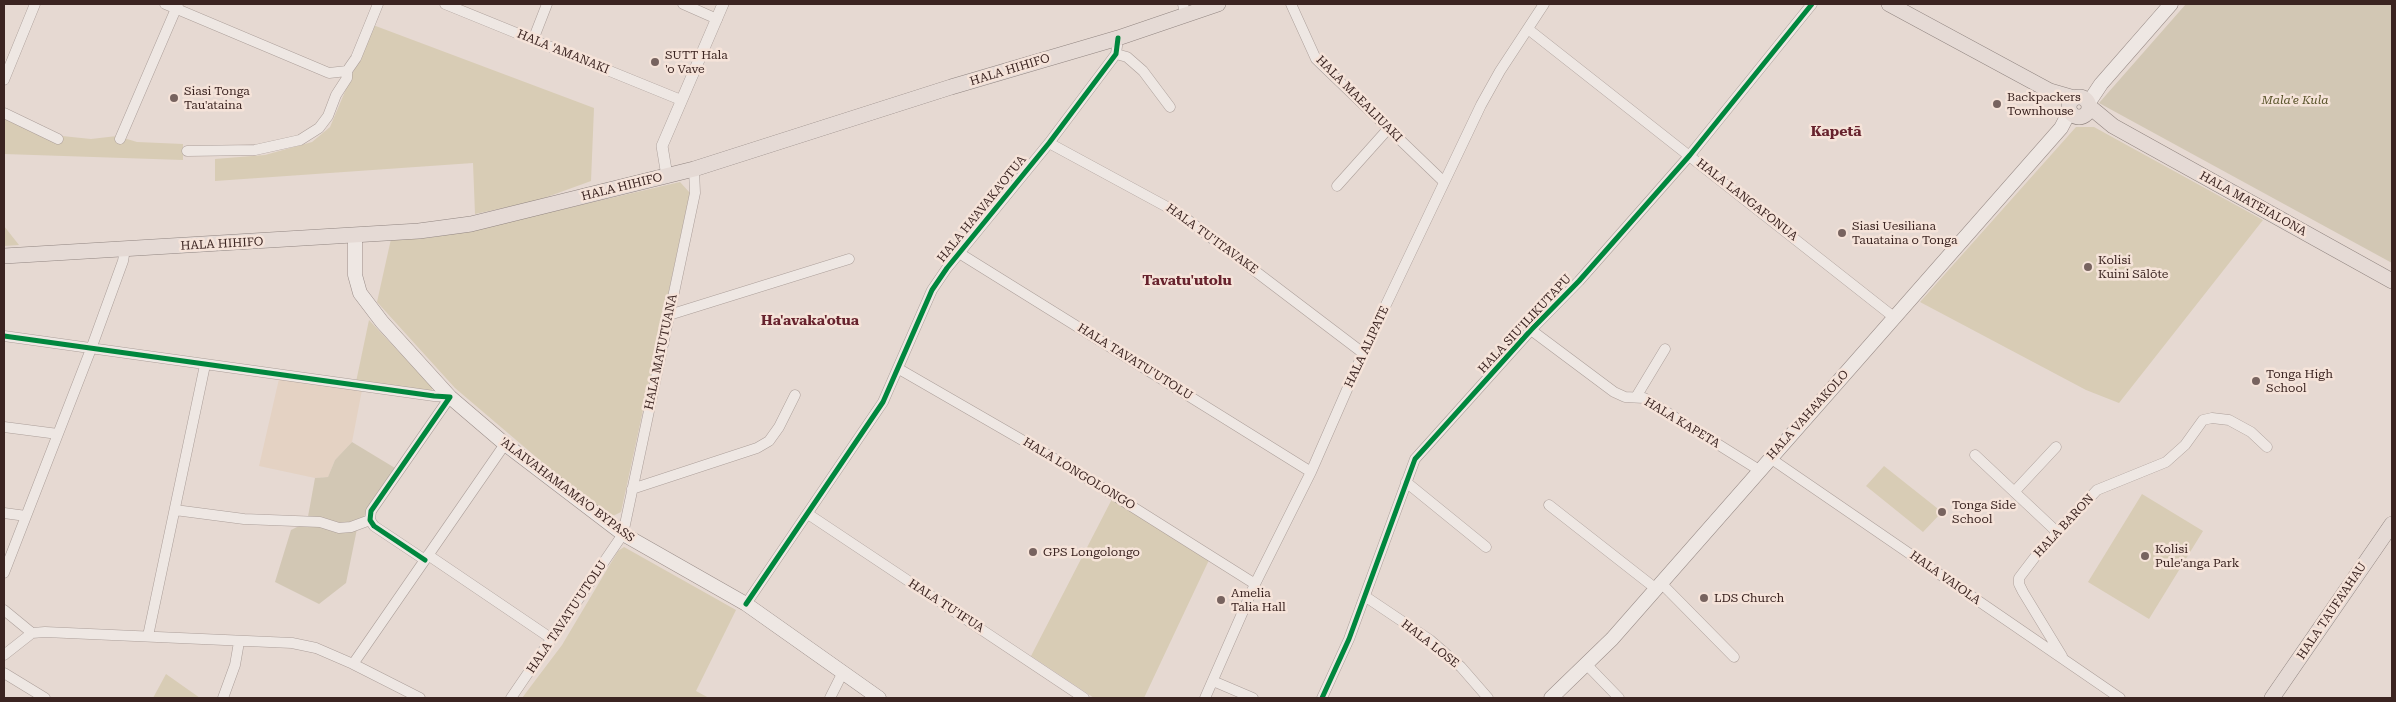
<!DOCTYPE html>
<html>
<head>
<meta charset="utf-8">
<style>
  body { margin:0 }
  #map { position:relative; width:2396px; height:702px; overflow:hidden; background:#e6d9d2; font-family:"Roboto Serif",serif }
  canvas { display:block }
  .frame { position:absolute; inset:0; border:5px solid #3b2421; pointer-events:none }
</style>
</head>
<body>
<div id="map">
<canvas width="2396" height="702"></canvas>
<div class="frame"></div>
</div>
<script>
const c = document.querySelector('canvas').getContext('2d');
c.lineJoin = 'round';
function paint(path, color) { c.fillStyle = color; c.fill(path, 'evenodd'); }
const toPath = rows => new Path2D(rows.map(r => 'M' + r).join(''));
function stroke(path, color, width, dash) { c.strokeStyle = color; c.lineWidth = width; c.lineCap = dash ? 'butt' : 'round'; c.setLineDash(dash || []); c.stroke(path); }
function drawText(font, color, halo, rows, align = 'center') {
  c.font = font + ' "Roboto Serif",serif'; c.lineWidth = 5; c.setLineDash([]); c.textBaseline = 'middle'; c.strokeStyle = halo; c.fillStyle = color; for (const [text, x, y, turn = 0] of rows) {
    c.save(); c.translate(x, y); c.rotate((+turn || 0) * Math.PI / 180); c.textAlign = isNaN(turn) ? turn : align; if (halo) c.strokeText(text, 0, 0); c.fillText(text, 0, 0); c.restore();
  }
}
paint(toPath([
  [279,379,362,390,352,442,335,460,328,477,315,478,259,466]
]), '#e4d2c3');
paint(toPath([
  [373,25,594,108,591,181,536,201,475,214,473,163,215,181,215,159,265,155,312,142,330,127],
  [4,118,57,144,62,136,91,139,117,136,137,142,183,144,183,160,4,154],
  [2076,127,2094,127,2263,220,2119,403,2086,390,1920,302],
  [680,182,690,193,621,512,613,516,569,485,455,388,377,302,391,239,428,238,473,230],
  [4,226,19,245,4,246],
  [369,320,433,388,430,393,356,382],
  [1884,466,1942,512,1923,532,1866,486],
  [2142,494,2203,531,2149,619,2088,582],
  [1112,499,1209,560,1144,698,1094,698,1031,656],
  [624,547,736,610,696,691,709,698,522,698,562,645,618,551],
  [166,674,200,698,153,698]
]), '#d8ccb5');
paint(toPath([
  [2186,4,2392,4,2392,263,2099,103],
  [352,442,395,468,380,496,358,524,346,583,319,604,275,582,291,530,307,522,315,478,328,477,335,460]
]), '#d2c7b4');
const minor = toPath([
  [165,4,329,73,347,71,356,58,378,4],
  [445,4,681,100],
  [683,4,717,19],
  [1183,4,1185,14],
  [1291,4,1316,59,1444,182],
  [1528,29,1895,318],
  [533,40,547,4],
  [1116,54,1127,57,1143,71,1170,107],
  [4,80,35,4],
  [4,113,58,139],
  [120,139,178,4],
  [1049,143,1180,214,1363,353],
  [187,151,255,150,300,140,319,128,328,116,336,95,347,78,347,71],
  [1337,186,1388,129],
  [959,253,1311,472],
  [669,315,849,259],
  [1531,330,1614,392,1625,397,1644,398,1759,470],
  [4,336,434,396,450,397,371,511,370,520,374,526,425,560],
  [899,369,1074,470,1255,584],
  [1636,397,1665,349],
  [4,427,58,434],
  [1975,455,2057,532],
  [1770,458,2120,698],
  [1406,482,1486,547],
  [632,489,757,448,769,441,779,427,795,395],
  [2015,491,2056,447],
  [1549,505,1655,588],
  [175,510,244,519,320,522,339,528,351,527,370,520],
  [4,513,26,516],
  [808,514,1084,698],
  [428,555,552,639],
  [4,573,91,349,123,261,125,249],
  [1660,582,1734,657],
  [1366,597,1430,640,1461,667,1488,698],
  [746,604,883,402,932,290,947,268,1049,143,1116,54,1118,38],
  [4,610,32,633],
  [148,636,205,365],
  [4,655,32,633,45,632,292,643,316,648,353,664,505,444],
  [2062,656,2023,592,2019,584,2019,578,2038,553,2097,490,2166,462,2185,445,2203,420,2212,418,2229,420,2251,432,2267,447],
  [353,664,420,698],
  [1586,664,1619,698],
  [4,673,45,698],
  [1213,681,1253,698],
  [223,698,235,665,239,642],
  [511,698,623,534,695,193,694,169],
  [830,698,843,672],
  [1205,698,1255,584,1311,472,1363,353,1481,105,1500,71,1544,4],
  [1322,698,1349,639,1415,459,1531,330,1579,281,1690,155,1812,4]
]);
const tertiary = toPath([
  [667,176,662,146,723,4]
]);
const secondary = toPath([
  [2089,102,2101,84,2171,4],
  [355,235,355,275,360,293,382,322,450,397,505,444,623,534,746,604,879,698],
  [1551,698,1612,639,2061,128,2070,111]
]);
const primary = toPath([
  [1889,4,2050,91,2074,98],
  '2069 107a10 10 0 1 1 20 0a10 10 0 1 1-20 0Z',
  [2090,107,2113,126,2392,281],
  [4,256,419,231,471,224,694,169,951,87,1118,38,1218,4],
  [2272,698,2392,524]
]);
stroke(minor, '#ac9f9a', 11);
stroke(tertiary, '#ac9f9a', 12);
stroke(secondary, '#9b8e8a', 15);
stroke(primary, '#918581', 16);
stroke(minor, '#eee7e3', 10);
stroke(tertiary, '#eee7e3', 11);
stroke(secondary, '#eee7e3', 14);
stroke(primary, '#e5dad5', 15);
stroke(toPath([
  [4,336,434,396,450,397,371,511,370,520,374,526,425,560],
  [746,604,883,402,932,290,947,268,1049,143,1116,54,1118,38],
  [1322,698,1349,639,1415,459,1531,330,1579,281,1690,155,1812,4]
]), '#00873e', 5);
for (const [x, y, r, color] of [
  [655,62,5,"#77635f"],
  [174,98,5,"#77635f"],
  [1997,104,5,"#77635f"],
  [1842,233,5,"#77635f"],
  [2088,267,5,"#77635f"],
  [2256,381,5,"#77635f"],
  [1942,512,5,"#77635f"],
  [1033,552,5,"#77635f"],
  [2145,556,5,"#77635f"],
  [1704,598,5,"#77635f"],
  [1221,600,5,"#77635f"]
]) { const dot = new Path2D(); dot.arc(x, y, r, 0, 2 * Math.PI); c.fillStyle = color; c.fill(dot); stroke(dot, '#f5e3d9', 2); }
drawText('12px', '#3b2421', '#f5e3d9', [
  ["HALA 'AMANAKI",563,52,22],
  ["HALA HIHIFO",1010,70,-17],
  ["HALA MAEALIUAKI",1359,99,45],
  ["HALA HIHIFO",622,187,-14],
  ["HALA LANGAFONUA",1747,200,38],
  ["HALA MATEIALONA",2253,204,29],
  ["HALA HA'AVAKA'OTUA",982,209,-51],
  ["HALA TU'ITAVAKE",1212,239,36],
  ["HALA HIHIFO",222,244,-3],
  ["HALA SIU'ILIKUTAPU",1525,324,-47],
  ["HALA ALIPATE",1367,347,-65],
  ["HALA MATUTUANA",661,352,-78],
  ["HALA TAVATU'UTOLU",1135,362,32],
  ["HALA VAHA'AKOLO",1808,415,-48],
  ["HALA KAPETA",1682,423,31],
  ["HALA LONGOLONGO",1079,474,31],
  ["'ALAIVAHAMAMA'O BYPASS",567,490,37],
  ["HALA BARON",2064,526,-47],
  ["HALA VAIOLA",1945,578,35],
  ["HALA TU'IFUA",946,606,33],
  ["HALA TAUFA'AHAU",2332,611,-56],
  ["HALA TAVATU'UTOLU",567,617,-56],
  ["HALA LOSE",1430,644,38]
]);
drawText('12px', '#3b2421', '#f5e3d9', [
  ["SUTT Hala",665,55],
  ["'o Vave",665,69],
  ["Siasi Tonga",184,91],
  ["Tau'ataina",184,105],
  ["Backpackers",2007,97],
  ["Townhouse",2007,111],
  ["Siasi Uesiliana",1852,226],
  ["Tauataina o Tonga",1852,240],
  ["Kolisi",2098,260],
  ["Kuini Sālōte",2098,274],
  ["Tonga High",2266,374],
  ["School",2266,388],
  ["Tonga Side",1952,505],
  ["School",1952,519],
  ["Kolisi",2155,549],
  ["Pule'anga Park",2155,563],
  ["GPS Longolongo",1043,552],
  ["Amelia",1231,593],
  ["Talia Hall",1231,607],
  ["LDS Church",1714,598]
], 'left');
drawText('italic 12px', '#575228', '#f5e3d9', [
  ["Mala'e Kula",2295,100]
]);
drawText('bold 14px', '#67222d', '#f5e3d9', [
  ["Kapetā",1836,132],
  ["Tavatu'utolu",1187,281],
  ["Ha'avaka'otua",810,321]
]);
</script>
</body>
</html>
